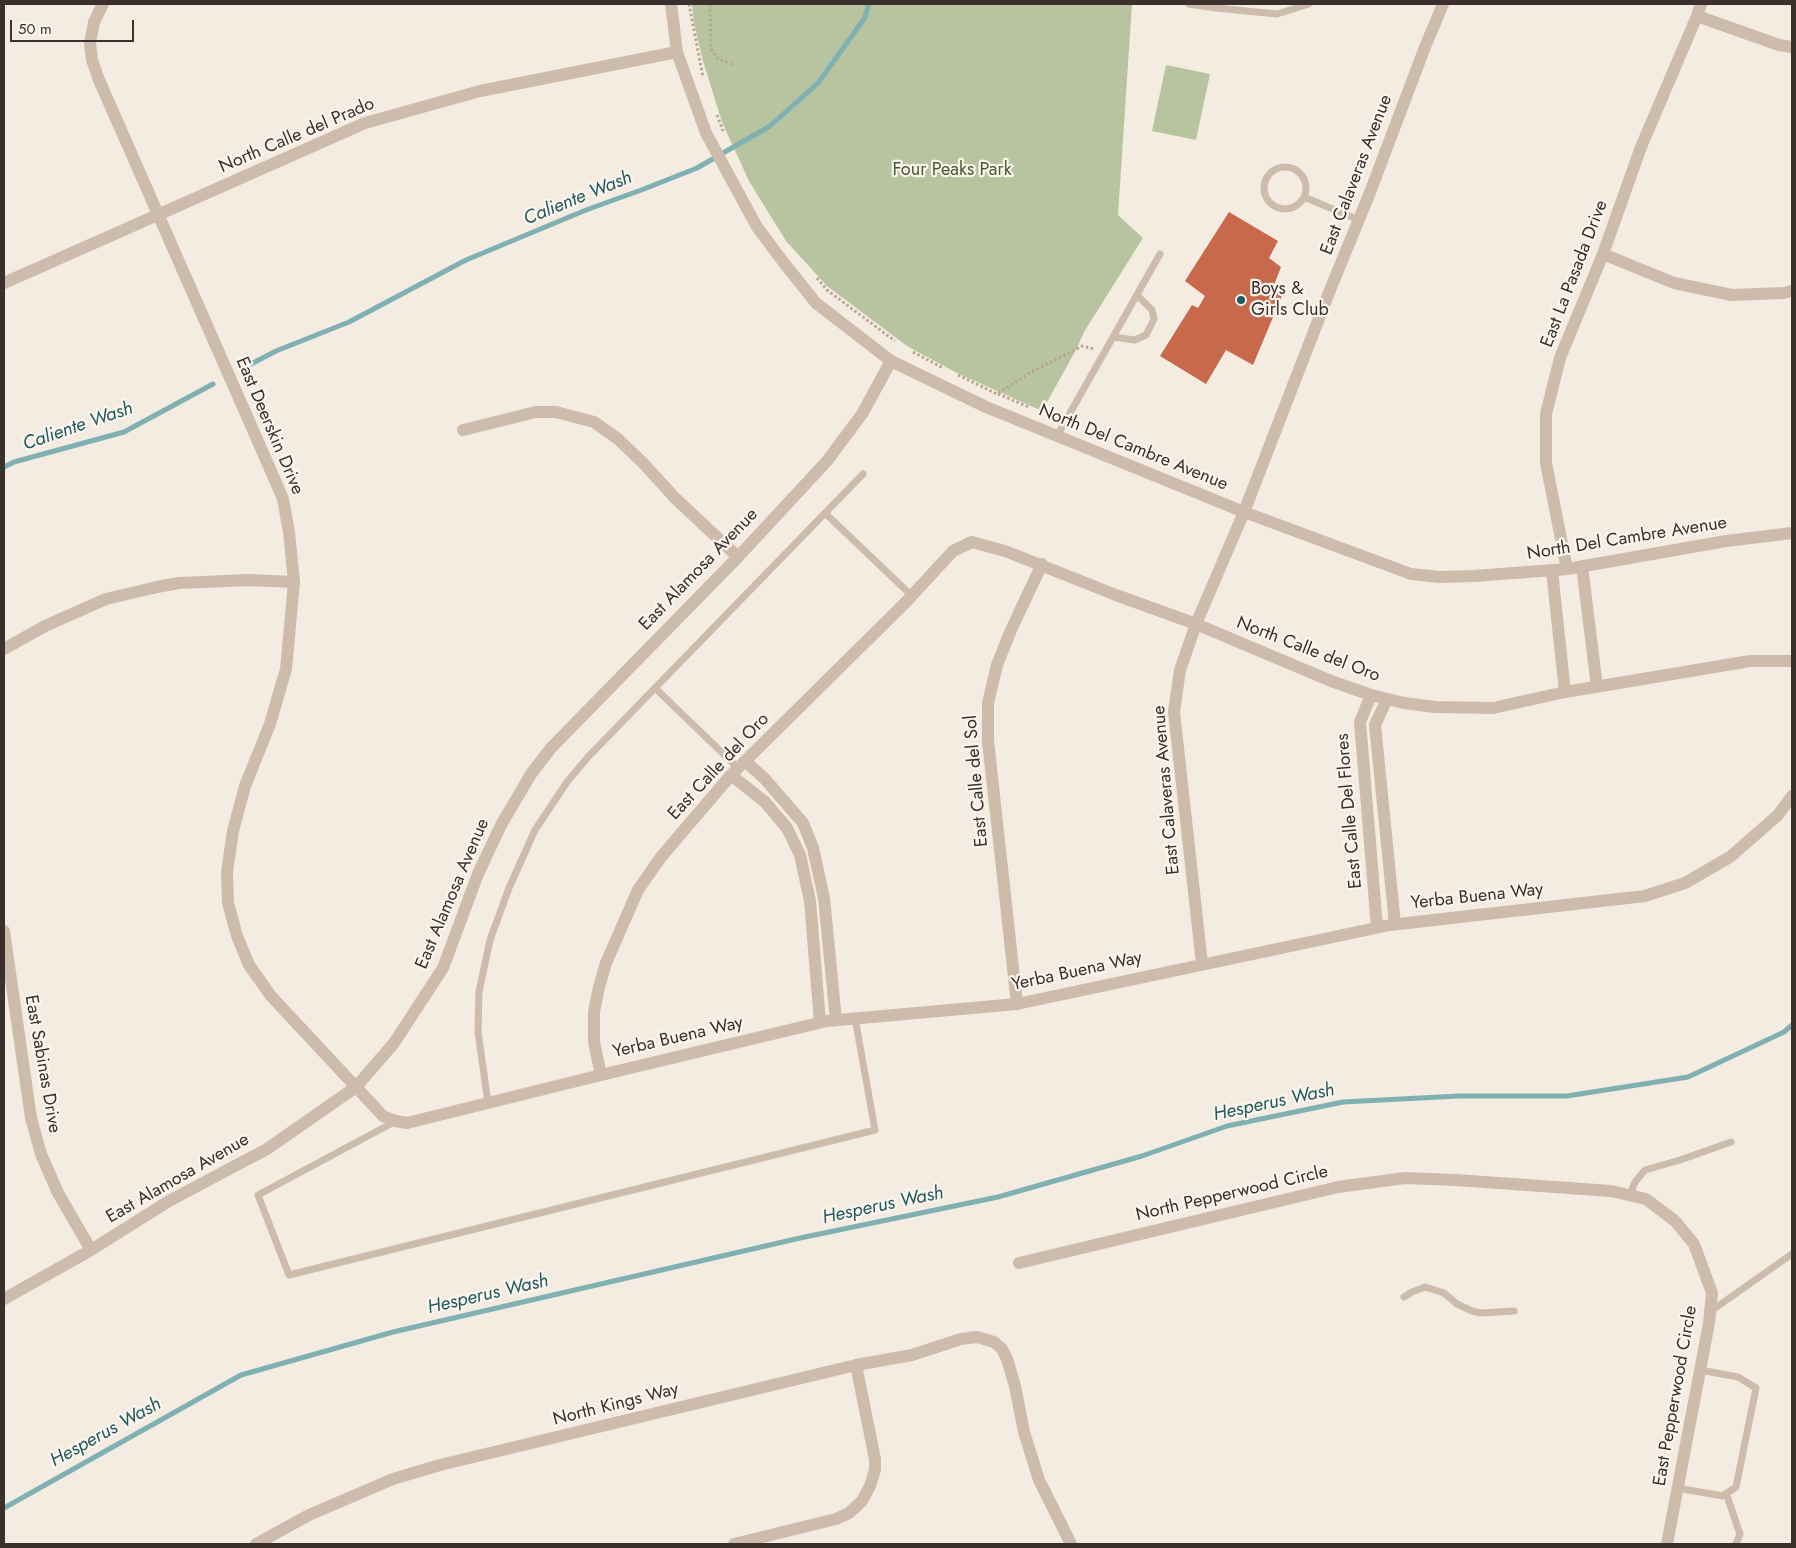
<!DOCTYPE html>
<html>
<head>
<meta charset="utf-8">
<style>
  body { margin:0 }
  #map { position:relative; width:1796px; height:1548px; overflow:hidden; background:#f4ebe1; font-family:Jost,sans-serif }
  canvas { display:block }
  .frame { position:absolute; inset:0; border:5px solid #3b302b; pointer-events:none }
  .scale { position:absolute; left:10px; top:20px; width:124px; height:22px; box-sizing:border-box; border:2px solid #3b302b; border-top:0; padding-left:6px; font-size:15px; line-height:18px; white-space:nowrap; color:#3b302b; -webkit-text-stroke:4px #fbf5ee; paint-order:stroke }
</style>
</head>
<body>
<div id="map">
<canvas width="1796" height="1548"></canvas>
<div class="frame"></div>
<div class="scale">50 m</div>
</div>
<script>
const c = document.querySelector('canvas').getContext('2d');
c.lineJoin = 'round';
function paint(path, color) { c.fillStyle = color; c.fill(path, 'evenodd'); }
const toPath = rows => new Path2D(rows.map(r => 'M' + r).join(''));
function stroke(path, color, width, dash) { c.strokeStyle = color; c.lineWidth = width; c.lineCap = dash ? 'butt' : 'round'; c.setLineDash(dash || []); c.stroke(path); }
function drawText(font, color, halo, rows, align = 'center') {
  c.font = font + ' Jost,sans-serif'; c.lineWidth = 4.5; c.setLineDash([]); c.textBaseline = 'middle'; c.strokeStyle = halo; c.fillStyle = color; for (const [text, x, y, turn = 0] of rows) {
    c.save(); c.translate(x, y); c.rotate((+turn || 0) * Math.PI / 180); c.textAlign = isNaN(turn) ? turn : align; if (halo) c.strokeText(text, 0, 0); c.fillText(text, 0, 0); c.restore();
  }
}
paint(toPath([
  [692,4,1132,4,1118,215,1143,238,1084,332,1076,350,1042,411,957,373,907,346,827,286,786,241,749,181,722,122,703,61,694,23],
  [1166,65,1210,74,1196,140,1152,131]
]), '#b8c4a0');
stroke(toPath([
  [251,364,276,351,349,322,466,260,586,210,644,189,697,168,770,126,818,83,864,19,869,4],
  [4,467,14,462,124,432,213,384],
  [4,1508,241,1375,393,1332,800,1238,998,1197,1142,1156,1227,1126,1343,1102,1459,1096,1567,1096,1688,1077,1784,1032,1792,1025]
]), '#7fb0b2', 5);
paint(toPath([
  [1229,212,1278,241,1269,258,1281,267,1274,285,1284,291,1253,365,1226,350,1206,384,1160,356,1192,305,1198,308,1205,296,1185,281]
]), '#c8694b');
stroke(toPath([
  [689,4,703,77],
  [710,4,711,49,717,58,733,65],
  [717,115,723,131],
  [817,278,827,290,895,341],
  [913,352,943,368],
  [958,375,997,394,1028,374,1082,346,1094,349],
  [998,394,1029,407]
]), '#b9a596', 3, [2.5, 2.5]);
stroke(toPath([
  [1189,4,1216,8,1277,14,1309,4],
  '1264 188a21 21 0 1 1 42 0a21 21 0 1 1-42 0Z',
  [1304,197,1359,220],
  [1113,337,1135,340,1146,335,1154,319,1152,310,1137,295],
  [1057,436,1160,254],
  [825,513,912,596],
  [655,688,738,768],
  [488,1103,478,1032,479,992,490,940,509,888,535,830,567,782,588,757,863,474],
  [396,1121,258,1195,289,1275,875,1130,855,1018],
  [1630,1195,1635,1182,1645,1170,1680,1160,1731,1142],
  [1404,1297,1412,1292,1425,1287,1444,1293,1457,1304,1472,1311,1481,1313,1514,1311],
  [1711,1311,1792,1254],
  [1677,1488,1723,1496,1736,1487,1756,1388,1738,1377,1700,1370],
  [1726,1493,1740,1534,1736,1544]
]), '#cdbbac', 7);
stroke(toPath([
  [103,4,94,22,90,43,92,60,99,80,271,471,283,499,289,532,294,582,286,669,270,724,245,786,233,831,227,872,228,903,237,936,249,965,271,996,383,1116,396,1121,407,1123,601,1075,827,1021,1017,1004,1390,925,1645,896,1685,883,1730,857,1778,815,1792,796],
  [671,4,677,52,706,133,757,227,784,263,816,303,891,361,986,407,1244,512,1411,574,1440,577,1474,576,1567,569,1726,541,1792,533],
  [1697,16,1779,45,1792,47],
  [1603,254,1674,283,1732,295,1784,293,1792,291],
  [4,283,365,123,480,91,677,52],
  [463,430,536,412,556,412,594,422,618,439,644,464,675,498,738,557],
  [1582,566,1597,687],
  [1567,569,1546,463,1546,414,1560,358,1603,254,1641,147,1697,16,1701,4],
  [1552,571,1565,692],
  [4,649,45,626,106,599,157,587,179,583,203,582,248,580,294,582],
  [1371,695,1360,722,1377,927],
  [1387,699,1375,725,1395,924],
  [745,761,765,779,803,823,813,848,824,898,836,1020],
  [731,775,765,802,787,828,800,855,810,901,820,1022],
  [4,931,31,1118,41,1154,58,1193,91,1250],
  [1202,964,1174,712,1180,670,1196,624,1244,512,1330,290,1369,195,1425,47,1443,4],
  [1017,1004,988,741,988,703,997,665,1011,630,1042,564],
  [601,1075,594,1042,594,1012,599,987,606,963,638,890,661,857,731,775,906,602,953,551,972,542,1005,551,1116,595,1196,624,1331,681,1371,695,1404,703,1435,707,1493,708,1565,692,1750,661,1792,661],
  [1019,1263,1338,1187,1405,1178,1456,1180,1611,1191,1646,1199,1675,1221,1694,1244,1712,1293,1709,1323,1667,1544],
  [4,1299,91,1250,169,1201,267,1149,356,1087,394,1043,443,968,478,874,501,825,531,774,551,748,738,557,827,461,862,414,891,361],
  [256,1544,309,1515,393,1479,440,1465,856,1365,912,1355,961,1339,977,1337,994,1342,1002,1349,1007,1359,1015,1386,1024,1432,1039,1480,1071,1544],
  [734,1544,836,1519,849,1513,862,1501,870,1486,875,1470,875,1459,856,1365]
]), '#cdbbac', 12);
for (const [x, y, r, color] of [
  [1241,300,5,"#1f5a5e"]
]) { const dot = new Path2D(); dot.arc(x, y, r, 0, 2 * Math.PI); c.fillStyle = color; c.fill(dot); stroke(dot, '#fbf5ee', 2); }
drawText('18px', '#3b302b', '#fbf5ee', [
  ["North Calle del Prado",297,136,-23],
  ["East Calaveras Avenue",1357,175,-69],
  ["East La Pasada Drive",1575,274,-69],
  ["East Deerskin Drive",269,426,67],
  ["North Del Cambre Avenue",1133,448,22],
  ["North Del Cambre Avenue",1627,539,-9],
  ["East Alamosa Avenue",699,570,-46],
  ["North Calle del Oro",1308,650,21],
  ["East Calle del Oro",719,767,-47],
  ["East Calle del Sol",977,781,-95],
  ["East Calaveras Avenue",1167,790,-95],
  ["East Calle Del Flores",1350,811,-95],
  ["East Alamosa Avenue",453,894,-67],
  ["Yerba Buena Way",1477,897,-6],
  ["Yerba Buena Way",1077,972,-12],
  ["Yerba Buena Way",678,1038,-13],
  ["East Sabinas Drive",42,1064,80],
  ["East Alamosa Avenue",178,1179,-30],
  ["North Pepperwood Circle",1232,1194,-13],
  ["East Pepperwood Circle",1676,1396,-80],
  ["North Kings Way",616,1405,-14]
]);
drawText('18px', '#4a5a2e', '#fbf5ee', [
  ["Four Peaks Park",952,171]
]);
drawText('18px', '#3b302b', '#fbf5ee', [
  ["Boys &",1251,290],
  ["Girls Club",1251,311]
], 'left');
drawText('italic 19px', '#1f5a5e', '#fbf5ee', [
  ["Caliente Wash",578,199,-22],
  ["Caliente Wash",78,427,-19],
  ["Hesperus Wash",1274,1103,-12],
  ["Hesperus Wash",883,1206,-12],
  ["Hesperus Wash",488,1295,-13],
  ["Hesperus Wash",106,1433,-29]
]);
</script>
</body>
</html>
